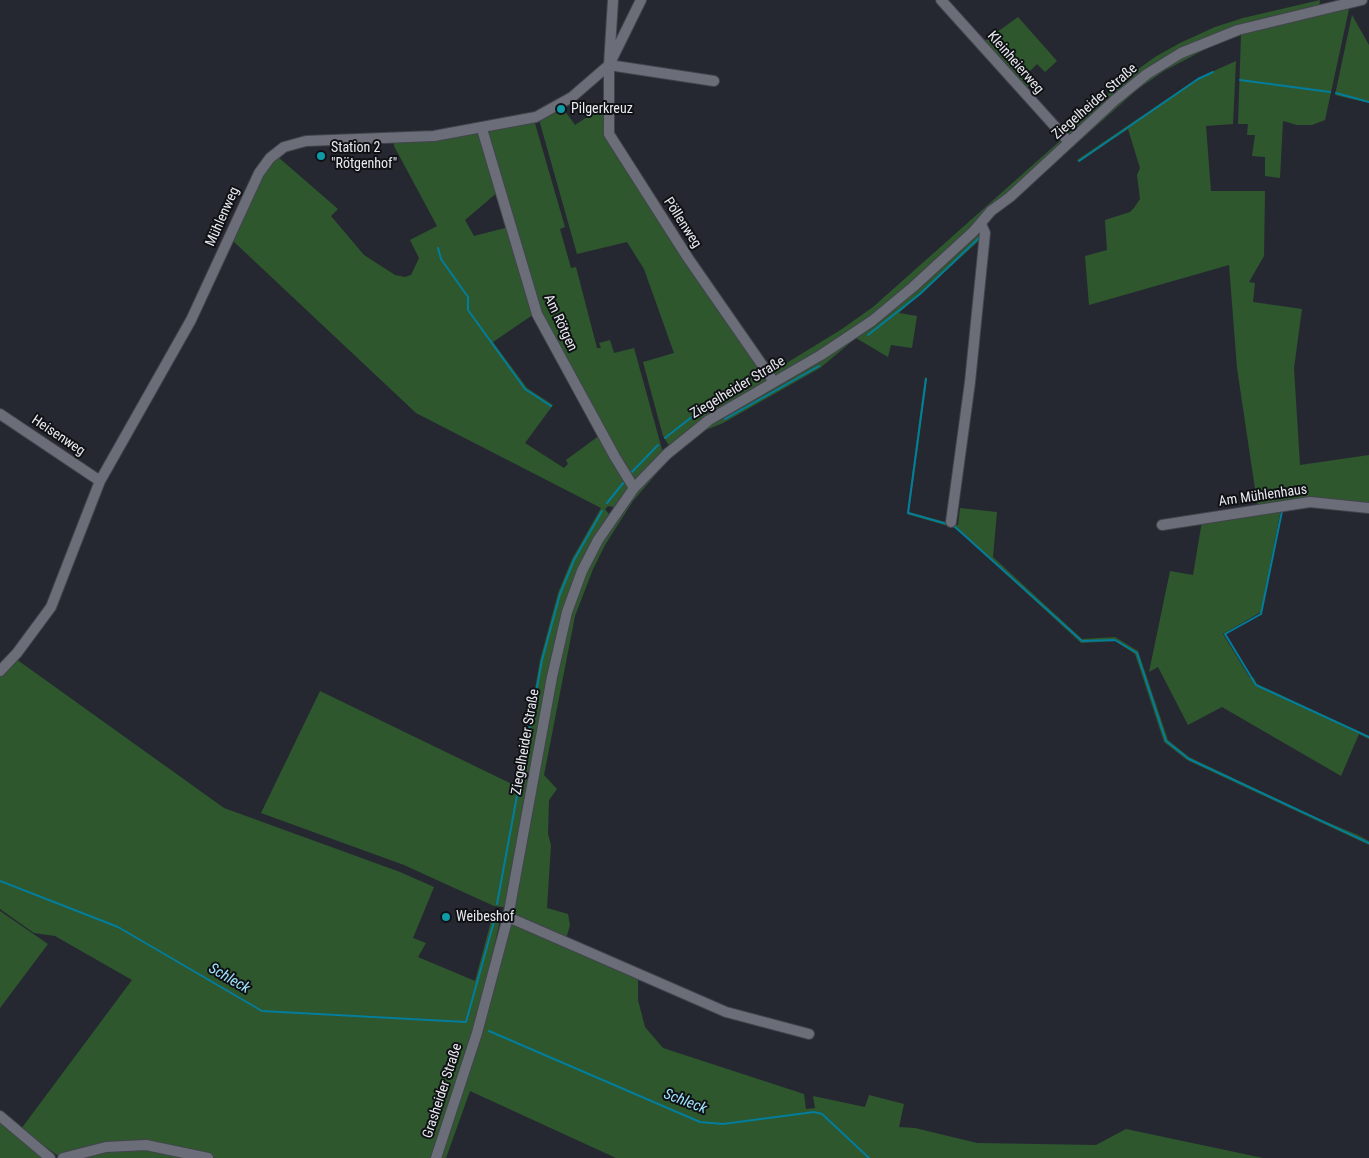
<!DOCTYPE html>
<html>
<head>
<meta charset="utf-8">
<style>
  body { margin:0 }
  canvas { display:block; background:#252830 }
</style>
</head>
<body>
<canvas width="1369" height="1158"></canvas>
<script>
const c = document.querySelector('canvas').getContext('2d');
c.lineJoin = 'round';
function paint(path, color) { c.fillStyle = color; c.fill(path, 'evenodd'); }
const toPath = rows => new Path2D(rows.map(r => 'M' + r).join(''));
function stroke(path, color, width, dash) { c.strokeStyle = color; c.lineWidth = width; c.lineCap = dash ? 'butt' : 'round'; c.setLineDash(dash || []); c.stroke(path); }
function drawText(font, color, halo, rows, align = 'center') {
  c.font = font + ' "Roboto Condensed",sans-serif'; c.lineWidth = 4; c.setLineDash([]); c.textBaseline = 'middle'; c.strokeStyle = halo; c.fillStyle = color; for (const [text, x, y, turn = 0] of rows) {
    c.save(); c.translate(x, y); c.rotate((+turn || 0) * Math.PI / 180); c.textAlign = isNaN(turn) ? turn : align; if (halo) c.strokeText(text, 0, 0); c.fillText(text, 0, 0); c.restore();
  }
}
paint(toPath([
  [1320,0,1319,6,1188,46,1071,137,1065,136,1119,83,1155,57,1180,43,1215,27,1243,18],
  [1344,7,1349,9,1325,120,1312,125,1297,125,1283,121,1280,178,1265,176,1265,157,1252,156,1255,135,1247,135,1248,124,1238,124,1241,35,1219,42,1164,71,1138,89,1067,152,1065,150,1138,85,1188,53,1242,32],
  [1352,15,1369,45,1369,103,1335,95],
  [1018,17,1057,61,1045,72,1037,64,1029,72,1037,79,1024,91,982,43],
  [1236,61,1233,124,1206,126,1211,191,1265,191,1264,256,1249,282,1255,283,1253,302,1302,309,1294,368,1300,465,1369,455,1369,506,1310,500,1258,509,1237,368,1229,265,1089,305,1085,256,1107,250,1105,220,1130,212,1134,208,1140,199,1137,175,1140,168,1128,129,1079,162,1077,160,1198,78],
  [606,105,604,135,766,375,766,381,670,447,663,436,643,362,674,353,644,269,627,242,577,254,540,123,540,119,562,107,575,125],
  [534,120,565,227,560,229,571,268,576,267,597,348,601,348,599,343,610,340,614,353,634,348,663,453,636,481,630,478,540,316,487,131],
  [479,133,499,191,465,220,474,236,509,227,534,314,493,342,527,388,553,405,525,443,564,468,568,464,566,460,600,435,630,488,614,507,608,506,605,509,609,514,582,565,507,905,503,907,494,906,404,865,261,813,320,691,518,787,540,660,558,593,572,559,601,508,416,413,232,240,262,174,278,157,338,209,331,216,364,255,395,275,405,277,411,275,419,258,410,240,437,226,394,146,394,141,440,139],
  [1062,139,1063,144,900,294,852,330,777,376,772,372,842,329,873,307],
  [980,230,982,238,899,313,917,316,912,348,891,345,888,357,856,338,820,368,723,423,706,430,707,426,809,365],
  [925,377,927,378,909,512,949,523,948,526,907,514],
  [674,453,633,501,605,545,593,569,575,616,544,775,557,789,549,800,548,834,551,845,547,908,568,914,570,925,566,939,515,916,512,909,565,636,572,606,602,539,631,498],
  [960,508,997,512,993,557,1082,639,1115,637,1138,651,1168,740,1189,757,1317,818,1358,835,1369,841,1369,845,1187,760,1164,742,1135,654,1115,641,1081,643,957,529,952,527,953,524,958,525],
  [1281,509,1261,612,1223,634,1250,678,1253,677,1257,684,1369,736,1369,739,1359,734,1341,776,1222,707,1188,725,1158,667,1149,672,1170,571,1193,575,1202,521],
  [16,659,224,808,400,872,434,887,413,938,426,943,418,957,475,981,493,914,501,916,480,1010,433,1158,214,1158,193,1151,83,1148,57,1155,21,1129,132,980,55,936,34,933,0,909,0,675],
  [0,911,48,944,0,1008],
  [512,924,638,978,638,1000,645,1027,663,1048,804,1094,806,1109,815,1108,813,1096,865,1107,869,1095,904,1104,899,1127,915,1128,977,1143,1096,1145,1126,1129,1263,1158,616,1158,470,1091,446,1158,439,1158,508,929],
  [0,1121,44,1158,0,1158],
  [113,1149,147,1149,193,1158,72,1158]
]), '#2e572e');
stroke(toPath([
  [1240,80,1330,92],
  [1336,93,1369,102],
  [1079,161,1198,79,1213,72],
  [438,248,441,259,468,297,468,310,525,389,551,406],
  [868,335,920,294,980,237],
  [926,379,908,513,947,524],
  [725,419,819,366],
  [665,438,702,409],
  [630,474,658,445],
  [607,503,624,482],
  [1282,511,1261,614,1225,634,1256,685,1369,737],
  [954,526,1082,641,1115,640,1137,653,1166,741,1189,759,1369,843],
  [0,881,118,927,262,1011,466,1022,495,918],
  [497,904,542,660,560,594,574,560,602,511],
  [489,1031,700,1122,723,1124,814,1112,822,1114,869,1158]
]), '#037d9c', 2);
const minor = toPath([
  [613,0,609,65,609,134,688,258,774,382],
  [941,0,1069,142],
  [609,65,714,81],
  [482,129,537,314,615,457,634,488],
  [0,414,100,481],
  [951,522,970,382,985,233,981,224],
  [1162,525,1310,502,1369,508],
  [0,671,17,653,51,607,100,481,191,320,259,173,270,158,284,147,306,141,434,136,536,117,572,97,609,65,641,0],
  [508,917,726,1012,809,1034],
  [0,1116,50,1158],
  [63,1158,106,1147,146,1145,208,1158],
  [436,1158,477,1033,508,917,552,677,567,612,582,571,598,540,634,488,667,454,709,420,821,355,872,321,913,287,973,232,991,211,1010,197,1115,100,1147,74,1181,53,1238,30,1362,0]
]);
stroke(minor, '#42444c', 12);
stroke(minor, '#6b6e78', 10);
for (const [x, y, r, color] of [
  [561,109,5,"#0f9aa8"],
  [321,156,5,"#0f9aa8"],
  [446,917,5,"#0f9aa8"]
]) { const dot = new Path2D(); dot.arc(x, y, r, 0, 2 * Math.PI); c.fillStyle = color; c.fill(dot); stroke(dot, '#0f1114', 2); }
drawText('14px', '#e8eaef', '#0f1114', [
  ["Kleinheierweg",1015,63,49],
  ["Ziegelheider Straße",1095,102,-41],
  ["Mühlenweg",223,217,-66],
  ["Pöllenweg",682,223,57],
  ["Am Rötgen",560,323,65],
  ["Ziegelheider Straße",738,388,-31],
  ["Heisenweg",58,436,34],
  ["Am Mühlenhaus",1263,496,-8],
  ["Ziegelheider Straße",526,742,-80],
  ["Grasheider Straße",443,1091,-72]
]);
drawText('14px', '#e8eaef', '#0f1114', [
  ["Pilgerkreuz",571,109],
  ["Station 2",331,148],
  ["\"Rötgenhof\"",331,164],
  ["Weibeshof",456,917]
], 'left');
drawText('italic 15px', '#9ee4fe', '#0f1114', [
  ["Schleck",229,979,30],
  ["Schleck",685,1102,21]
]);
</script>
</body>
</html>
